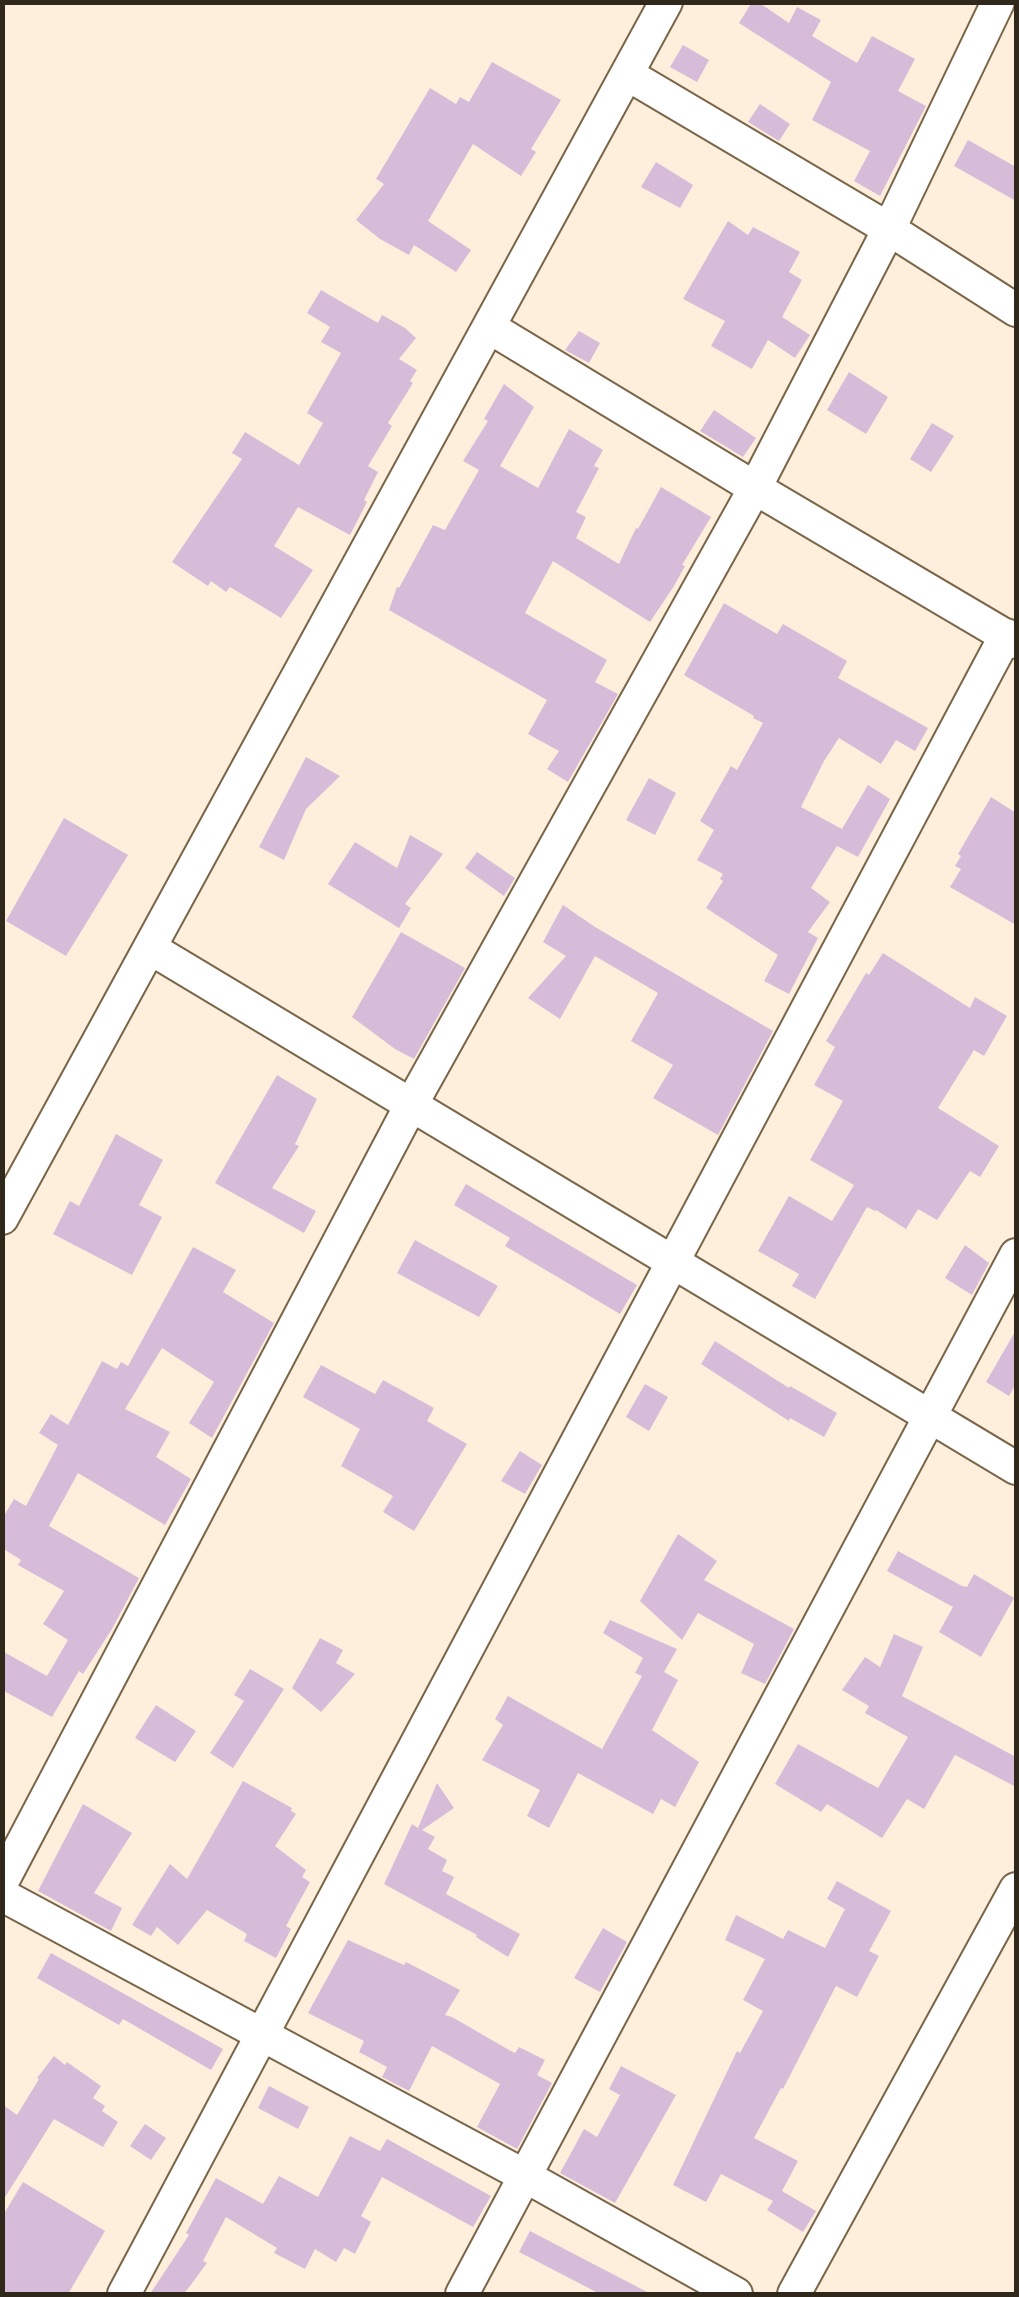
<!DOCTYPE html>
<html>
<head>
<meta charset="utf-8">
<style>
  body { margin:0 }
  #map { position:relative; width:1019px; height:2297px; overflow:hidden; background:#fdefdc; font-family:"Open Sans",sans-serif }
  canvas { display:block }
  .frame { position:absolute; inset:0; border:5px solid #31281c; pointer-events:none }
</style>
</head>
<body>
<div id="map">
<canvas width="1019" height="2297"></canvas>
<div class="frame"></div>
</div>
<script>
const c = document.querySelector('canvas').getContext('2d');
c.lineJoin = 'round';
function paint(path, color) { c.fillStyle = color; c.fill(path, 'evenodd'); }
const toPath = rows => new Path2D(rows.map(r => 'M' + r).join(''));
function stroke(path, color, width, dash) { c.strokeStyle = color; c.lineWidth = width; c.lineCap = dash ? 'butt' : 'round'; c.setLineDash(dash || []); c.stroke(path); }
paint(toPath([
  [752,2,758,2,789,23,797,7,821,20,812,36,857,63,872,36,915,59,898,91,926,106,880,196,854,181,870,151,812,120,831,82,739,23],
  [683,45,709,60,697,82,670,67],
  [492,62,561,100,531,149,536,152,521,176,473,144,428,221,471,250,456,272,414,245,409,255,380,239,356,220,384,184,376,179,430,88,456,104,460,97,469,102],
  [760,104,790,124,779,141,748,122],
  [968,140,1016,167,1016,201,954,166],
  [656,162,693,185,680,208,641,187],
  [728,221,748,235,753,227,800,252,789,272,802,280,782,317,810,335,795,358,768,340,752,369,711,346,725,321,683,299],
  [321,290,378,323,382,315,405,328,416,338,399,359,417,370,410,381,413,383,388,423,392,426,368,466,378,472,364,500,367,502,350,535,298,507,274,546,313,570,281,618,230,587,226,592,211,581,208,586,172,562,242,459,232,453,245,432,299,465,323,423,307,413,341,353,321,342,330,327,307,313],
  [579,331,600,343,589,363,565,350],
  [849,372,888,397,866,434,827,410],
  [504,384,534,407,500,466,538,488,569,429,603,450,594,466,599,468,576,512,586,517,576,538,619,564,636,528,638,529,661,487,711,517,682,565,685,566,674,586,650,622,553,561,525,613,607,660,595,682,618,694,568,782,547,769,559,751,528,734,547,700,389,610,397,587,399,588,433,525,445,530,479,470,463,461,488,421,484,419],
  [714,410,756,438,743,457,700,431],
  [932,423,954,436,931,472,910,459],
  [724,603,777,634,783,624,847,661,838,678,928,728,915,751,896,740,881,764,839,738,824,761,801,807,842,829,868,785,890,799,858,857,837,846,811,888,830,902,808,932,818,938,789,994,764,981,778,955,706,908,723,881,720,879,723,874,697,860,714,830,700,821,731,766,737,770,763,723,753,718,754,716,684,675],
  [306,757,340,776,306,809,284,860,259,847],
  [649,778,676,793,655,835,626,820],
  [991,797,1016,813,1016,925,950,887,961,869,955,866,961,856,958,854],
  [64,818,128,855,66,956,6,921],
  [410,835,443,854,405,904,411,908,399,928,328,884,355,842,397,868],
  [477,852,515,878,504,896,465,868],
  [563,905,595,927,773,1031,718,1135,653,1098,673,1065,631,1041,658,993,595,956,560,1019,528,998,566,956,543,942],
  [401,932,465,968,414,1059,395,1049,352,1017],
  [883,953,970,1008,975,997,1007,1016,984,1056,974,1050,938,1108,999,1146,980,1177,970,1171,937,1220,918,1209,906,1229,876,1210,875,1211,867,1207,815,1299,792,1286,799,1274,758,1251,789,1196,832,1221,854,1185,810,1160,843,1101,814,1085,835,1047,826,1041,866,973,869,975],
  [277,1075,317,1099,295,1144,299,1146,272,1188,316,1211,304,1233,215,1183],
  [116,1134,163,1160,139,1205,162,1217,132,1275,53,1234,70,1201,79,1206],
  [466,1184,637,1285,620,1314,505,1246,510,1238,454,1205],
  [415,1240,498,1286,479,1317,397,1273],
  [965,1245,989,1263,972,1295,945,1278],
  [193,1247,236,1270,223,1292,274,1323,212,1438,189,1423,214,1382,162,1348,125,1409,170,1432,156,1457,191,1479,165,1525,78,1473,49,1526,139,1578,112,1629,83,1674,79,1671,52,1717,2,1690,2,1651,47,1676,68,1640,43,1624,64,1591,18,1565,21,1560,2,1548,2,1519,14,1499,26,1506,58,1445,39,1433,51,1414,68,1425,102,1361,117,1369,121,1362,128,1366],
  [1016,1330,1016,1384,1009,1396,986,1382],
  [715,1341,789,1388,790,1386,837,1413,824,1437,790,1418,789,1421,701,1364],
  [321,1365,375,1394,383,1380,434,1408,427,1421,467,1444,414,1531,383,1512,393,1496,341,1466,360,1429,303,1397],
  [645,1384,668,1397,649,1431,626,1417],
  [520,1451,542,1465,525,1494,501,1481],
  [678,1534,717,1561,704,1580,794,1629,765,1684,741,1673,754,1644,698,1613,682,1640,640,1601],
  [898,1551,962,1586,967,1587,974,1574,1014,1598,981,1657,939,1632,953,1607,887,1571],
  [610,1620,677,1649,664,1672,678,1680,652,1730,699,1762,675,1807,661,1799,653,1814,578,1773,549,1828,527,1816,540,1790,482,1760,503,1725,495,1719,508,1696,602,1749,642,1676,635,1673,643,1658,603,1633],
  [894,1634,923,1647,902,1696,1016,1757,1016,1787,955,1755,924,1809,907,1799,882,1838,827,1804,821,1812,775,1784,798,1744,878,1788,908,1737,865,1713,869,1706,842,1690,865,1657,880,1667],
  [320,1638,343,1650,336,1663,355,1674,321,1712,292,1688],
  [250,1669,284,1689,233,1768,210,1753,244,1701,234,1695],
  [156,1705,196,1731,175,1762,135,1738],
  [243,1781,292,1808,291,1811,296,1814,275,1846,306,1870,302,1877,310,1882,286,1926,291,1929,276,1958,244,1941,247,1934,207,1910,178,1945,157,1927,151,1936,132,1925,170,1864,187,1879],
  [437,1783,454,1808,422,1830,435,1837,428,1849,447,1860,442,1871,454,1877,446,1894,520,1934,508,1957,476,1937,477,1935,384,1884,412,1824,418,1828],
  [83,1804,132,1833,94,1893,122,1908,111,1931,38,1891],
  [837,1881,891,1911,869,1951,879,1956,857,1997,836,1986,783,2089,781,2088,754,2138,798,2161,782,2191,816,2211,803,2232,767,2210,773,2201,721,2174,706,2202,673,2185,737,2051,740,2053,763,2011,743,2000,765,1959,725,1940,736,1915,783,1939,788,1930,825,1948,845,1909,827,1899],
  [603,1928,627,1942,600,1992,574,1978],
  [348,1940,404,1965,406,1962,460,1990,445,2015,452,2017,509,2050,515,2053,519,2047,545,2060,537,2075,552,2083,517,2149,477,2127,500,2084,432,2046,409,2091,382,2077,387,2067,359,2052,364,2041,308,2013],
  [51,1953,223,2049,211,2070,123,2019,119,2025,37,1978],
  [54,2056,65,2065,67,2062,101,2086,93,2098,105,2106,102,2111,118,2122,103,2147,54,2119,2,2202,2,2104,17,2115,39,2079,37,2078],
  [621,2066,676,2095,615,2203,560,2173,584,2129,597,2137,620,2095,609,2089],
  [269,2086,309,2107,298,2129,258,2108],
  [145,2124,166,2138,151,2160,130,2146],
  [350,2136,380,2151,387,2139,491,2196,473,2227,382,2177,361,2216,371,2222,355,2254,344,2248,336,2262,315,2249,305,2269,274,2253,277,2248,226,2217,203,2261,207,2263,184,2294,150,2294,189,2235,186,2233,216,2178,263,2204,279,2176,318,2197],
  [23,2182,105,2231,68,2294,2,2294,2,2217],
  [530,2231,651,2294,600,2294,519,2252]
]), '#d7bcd9');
const street = toPath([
  [627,74,889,229,1016,310],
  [489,327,755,488,1016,642],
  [150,948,1016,1468],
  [2,1218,666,2],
  [2,1882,411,1105,755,488,889,229,998,2],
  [2,1895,525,2176,736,2294],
  [124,2294,1006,635],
  [462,2294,1016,1255],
  [794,2294,1016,1889]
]);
stroke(street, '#7a6549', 36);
stroke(street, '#fff', 32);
</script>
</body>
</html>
